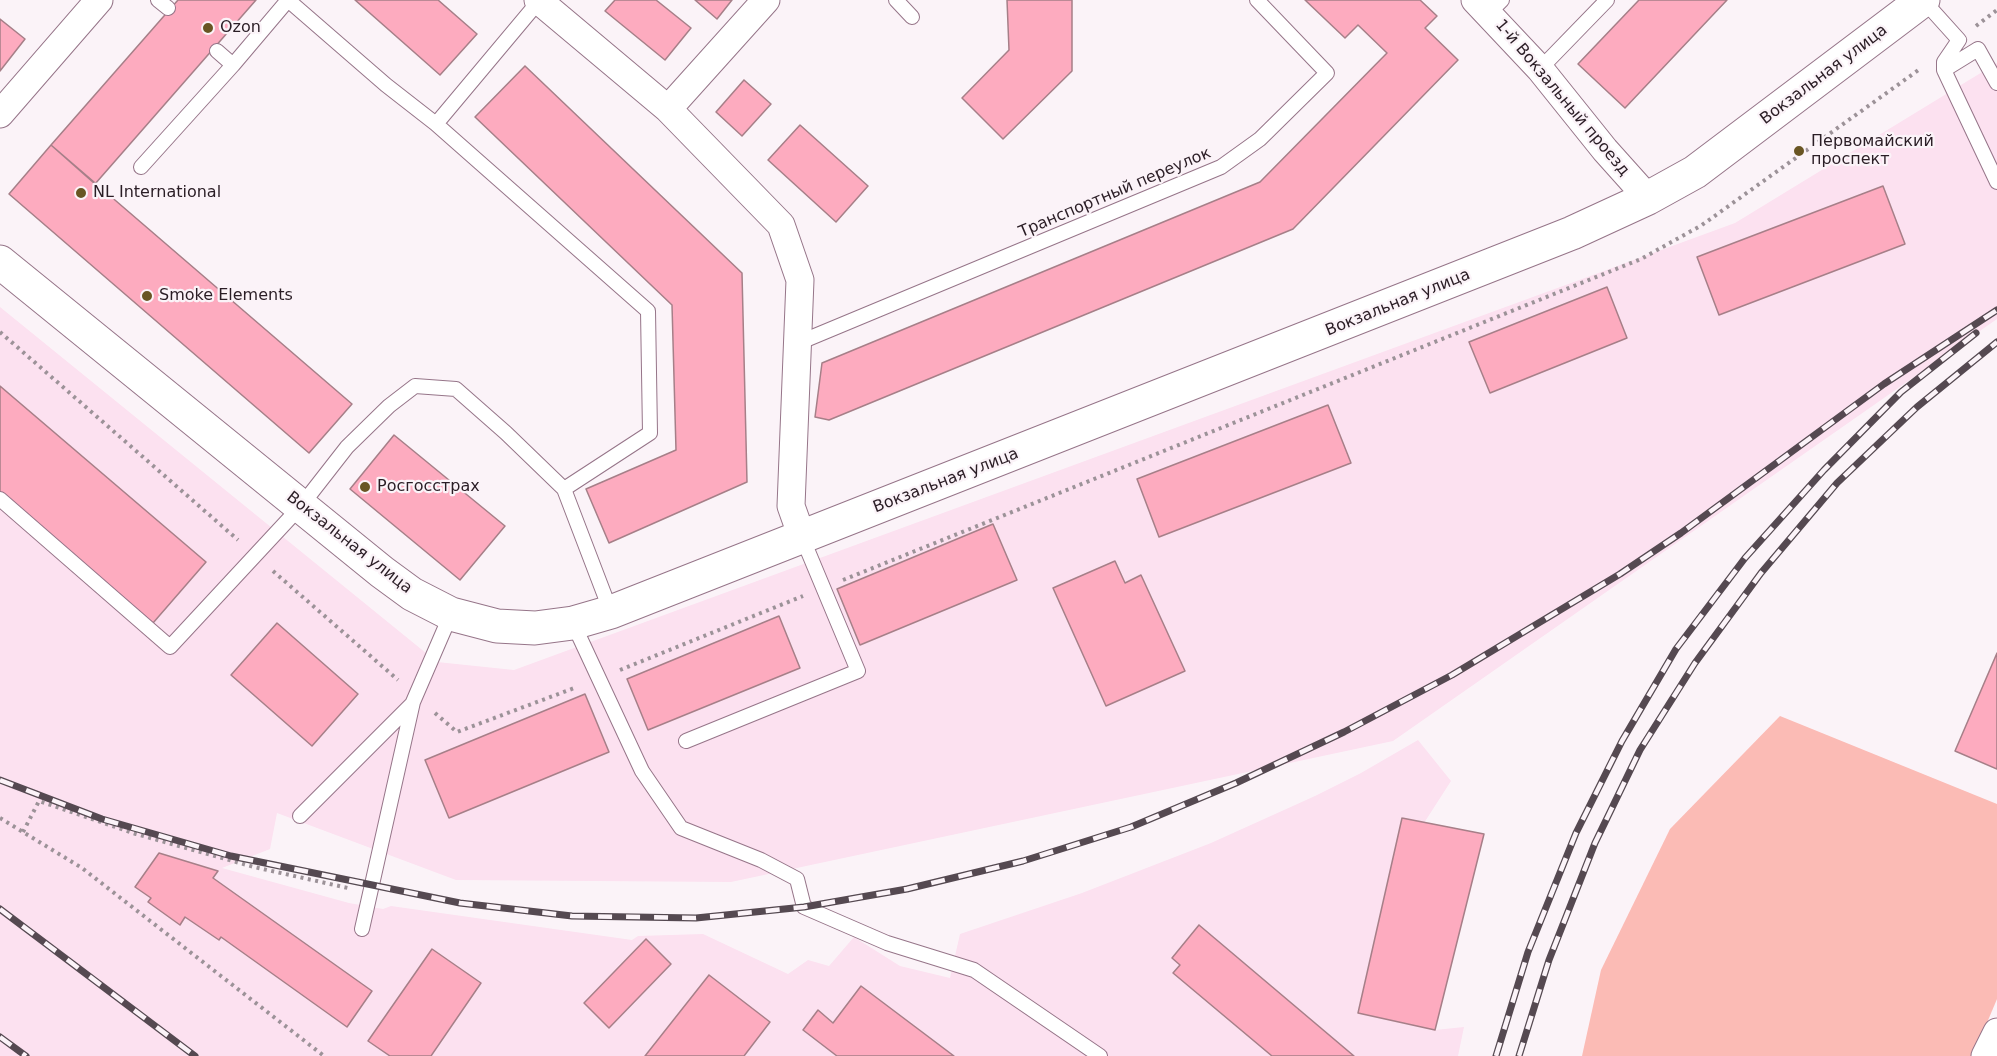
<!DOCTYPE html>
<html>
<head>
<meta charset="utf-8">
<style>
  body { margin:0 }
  canvas { display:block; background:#fbf3f8 }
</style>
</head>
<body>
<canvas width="1997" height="1056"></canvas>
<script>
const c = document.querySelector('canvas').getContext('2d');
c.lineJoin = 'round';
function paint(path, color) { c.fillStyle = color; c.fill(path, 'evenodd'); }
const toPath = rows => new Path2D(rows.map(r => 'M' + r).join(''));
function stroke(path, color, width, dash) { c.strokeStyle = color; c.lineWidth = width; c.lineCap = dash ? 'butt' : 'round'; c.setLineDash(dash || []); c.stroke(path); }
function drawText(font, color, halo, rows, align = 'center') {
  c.font = font + ' "DejaVu Sans",sans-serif'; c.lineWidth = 4.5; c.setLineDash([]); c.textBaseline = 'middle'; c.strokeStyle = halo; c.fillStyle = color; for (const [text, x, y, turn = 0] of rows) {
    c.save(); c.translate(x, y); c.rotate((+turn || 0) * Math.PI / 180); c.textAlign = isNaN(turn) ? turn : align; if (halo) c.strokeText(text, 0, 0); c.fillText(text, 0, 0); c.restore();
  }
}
paint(toPath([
  [1997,63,1997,319,1393,741,731,882,456,880,277,813,270,849,222,868,349,903,383,909,391,906,632,940,638,936,703,934,788,974,808,960,829,966,854,937,900,966,950,978,960,934,1082,893,1211,843,1315,796,1361,773,1418,740,1451,781,1424,823,1484,834,1435,1030,1464,1027,1458,1056,0,1056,0,307,437,662,514,670,1735,223]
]), '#fce1f0');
paint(toPath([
  [1780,716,1997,804,1997,999,1973,1056,1582,1056,1601,970,1670,829]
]), '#fbbbb5');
const building = toPath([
  [178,0,256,0,95,184,51,145,178,0],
  [355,0,438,0,477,34,440,75,355,0],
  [615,0,656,0,691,28,665,60,605,11,615,0],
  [695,0,732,0,717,19,695,0],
  [1007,0,1072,0,1072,71,1003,139,962,98,1009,50,1007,0],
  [1305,0,1420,0,1437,16,1425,28,1458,60,1293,229,829,420,815,417,822,363,1260,182,1387,53,1358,25,1345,38,1305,0],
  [1639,0,1727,0,1625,108,1578,64,1639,0],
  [0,19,25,39,0,71,0,19],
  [525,66,742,273,747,482,609,543,586,489,676,450,672,305,475,117,525,66],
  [744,80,771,104,742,136,716,112,744,80],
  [800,125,868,186,836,222,768,160,800,125],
  [51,145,352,404,309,453,9,194,51,145],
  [1883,186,1905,244,1719,315,1697,257,1883,186],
  [1607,287,1627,338,1490,393,1469,342,1607,287],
  [0,386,206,562,153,623,0,492,0,386],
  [1328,405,1351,463,1159,537,1137,479,1328,405],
  [394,435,505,526,460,580,350,489,394,435],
  [993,524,1017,580,860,645,837,589,993,524],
  [1115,561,1125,583,1141,575,1185,671,1106,706,1053,588,1115,561],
  [779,616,800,668,648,730,627,679,779,616],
  [277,623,358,694,312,746,231,675,277,623],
  [1997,653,1997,769,1955,751,1997,653],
  [585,694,609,752,449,818,425,760,585,694],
  [1402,818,1484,834,1435,1030,1358,1013,1402,818],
  [159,853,218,871,213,878,372,991,347,1027,221,937,219,940,185,917,180,925,148,902,151,898,135,887,159,853],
  [1199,925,1354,1056,1272,1056,1173,973,1180,965,1172,958,1199,925],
  [646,939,671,964,609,1028,584,1003,646,939],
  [432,949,481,983,431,1056,390,1056,368,1041,432,949],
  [709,975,770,1022,744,1056,645,1056,709,975],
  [861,986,954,1056,837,1056,803,1030,818,1010,833,1023,861,986]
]);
paint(building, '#fdabbf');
stroke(building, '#a67f88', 1.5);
const service = toPath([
  [158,0,168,8],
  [896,0,912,17],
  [1923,0,1959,40,1944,62,1944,70],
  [539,1,436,124,648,311,650,433,564,489],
  [1489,13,1502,0],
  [217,51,233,65],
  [1540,69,1607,0],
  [1997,83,1978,49,1944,70,1997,182],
  [141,167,233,65,288,0,386,85,436,124],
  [798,343,1221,167,1260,139,1327,73,1257,0],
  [0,499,170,647,301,506,347,447,389,406,415,386,456,389,506,433,564,489,611,612],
  [573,623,642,771,681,828,761,860,797,879,804,907,887,943,974,970,1100,1056],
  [686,741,858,671,802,537],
  [300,816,412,704],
  [362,929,413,702,451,614]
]);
const minor = toPath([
  [538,0,668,109,781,225,800,280,791,506,802,537],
  [1475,0,1540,69,1605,150,1648,198],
  [668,109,766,0],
  [0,114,99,0],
  [1985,1056,1997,1032]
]);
const secondary = toPath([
  [0,262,382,572,412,594,451,614,497,626,535,628,573,623,611,612,1572,233,1648,198,1695,172,1923,0]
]);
stroke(service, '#967589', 16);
stroke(minor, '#967589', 29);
stroke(secondary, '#967589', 35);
stroke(toPath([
  [1976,26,1997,10],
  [0,332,238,540],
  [273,571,398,680],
  [843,580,1641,259,1702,225,1920,69],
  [620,670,803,596],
  [435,713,457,732,577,687],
  [0,818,82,868,324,1056],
  [23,832,39,801,136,834,254,867,348,888]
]), '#9c9298', 4, [3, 4.5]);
stroke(service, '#fff', 14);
stroke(minor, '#fff', 27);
stroke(secondary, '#fff', 33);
const rail = toPath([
  [0,780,102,819,231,856,460,903,572,916,696,918,804,907,907,889,1023,861,1131,827,1236,783,1344,732,1452,675,1620,574,1681,533,1884,384,1997,310],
  [0,909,195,1056],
  [0,1037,26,1056],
  [1496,1056,1528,952,1576,833,1622,741,1676,649,1745,558,1824,470,1901,392,1976,333],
  [1519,1056,1549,960,1595,843,1640,750,1695,663,1761,573,1837,483,1917,407,1997,342]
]);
stroke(rail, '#554951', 7);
stroke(rail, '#fbf3f8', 4.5, [14]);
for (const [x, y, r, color] of [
  [208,28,6,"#695523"],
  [1799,151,6,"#695523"],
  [81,193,6,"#695523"],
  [147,296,6,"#695523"],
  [365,487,6,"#695523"]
]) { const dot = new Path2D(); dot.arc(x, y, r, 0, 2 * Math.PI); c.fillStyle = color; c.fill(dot); stroke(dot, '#fbf3f8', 2); }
drawText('16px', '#2a1d25', '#fbf3f8', [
  ["Ozon",220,28],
  ["Первомайский",1811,142],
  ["проспект",1811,160],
  ["NL International",93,193],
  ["Smoke Elements",159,296],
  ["Росгосстрах",377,487]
], 'left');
drawText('16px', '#2a1d25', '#fbf3f8', [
  ["Вокзальная улица",1824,75,-37],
  ["1-й Вокзальный проезд",1562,98,50],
  ["Транспортный переулок",1115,193,-23],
  ["Вокзальная улица",1398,303,-22],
  ["Вокзальная улица",946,481,-21],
  ["Вокзальная улица",349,543,38]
]);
</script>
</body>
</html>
